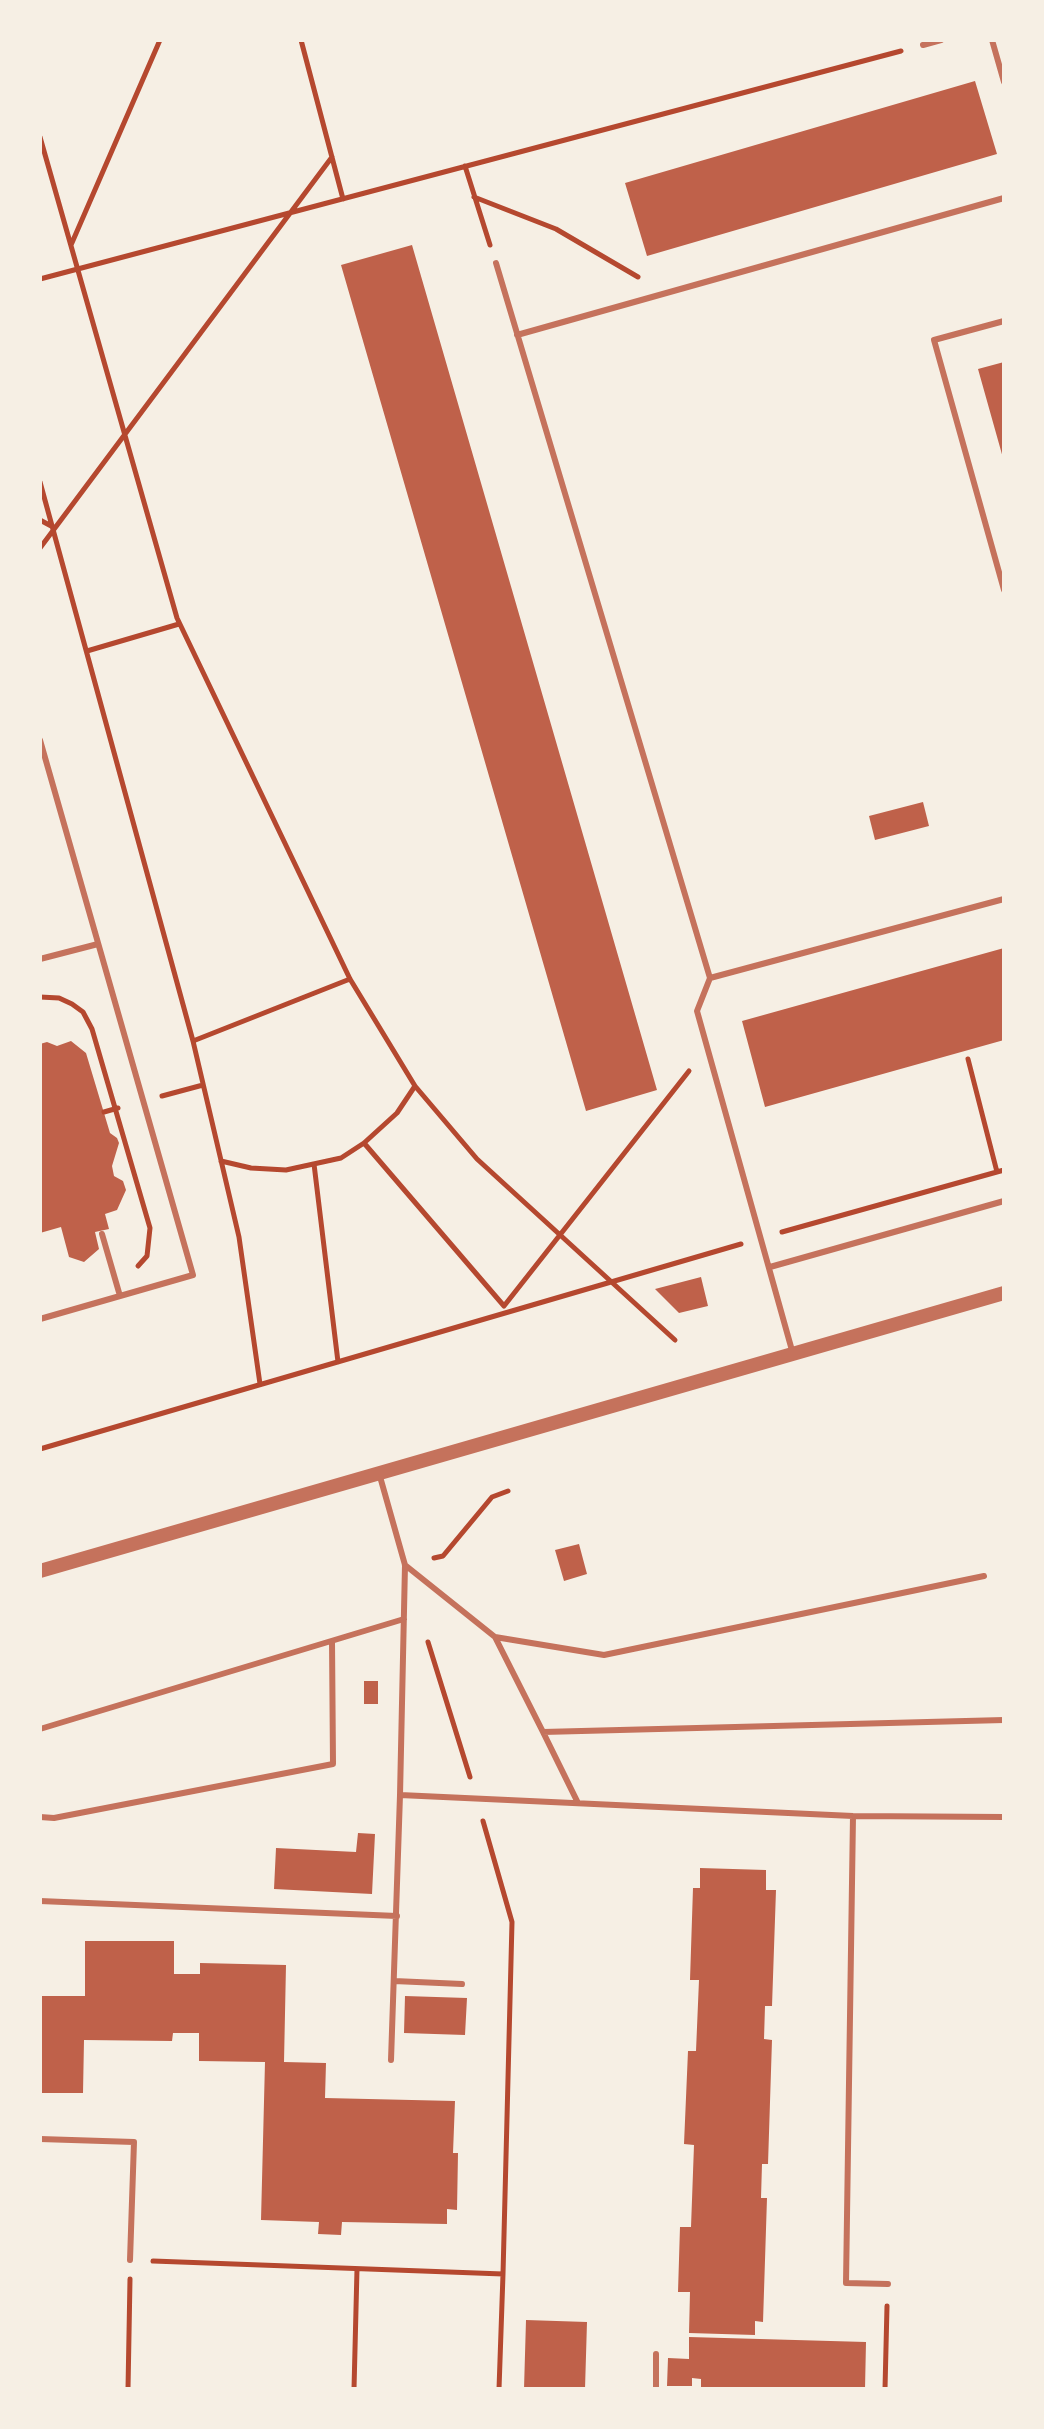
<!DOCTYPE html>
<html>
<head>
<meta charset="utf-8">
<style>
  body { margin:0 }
  #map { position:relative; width:1044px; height:2429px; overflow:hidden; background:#f6efe4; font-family:Roboto,sans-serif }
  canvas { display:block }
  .frame { position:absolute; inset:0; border:42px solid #f6efe4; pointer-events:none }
</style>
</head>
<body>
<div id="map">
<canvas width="1044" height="2429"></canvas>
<div class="frame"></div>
</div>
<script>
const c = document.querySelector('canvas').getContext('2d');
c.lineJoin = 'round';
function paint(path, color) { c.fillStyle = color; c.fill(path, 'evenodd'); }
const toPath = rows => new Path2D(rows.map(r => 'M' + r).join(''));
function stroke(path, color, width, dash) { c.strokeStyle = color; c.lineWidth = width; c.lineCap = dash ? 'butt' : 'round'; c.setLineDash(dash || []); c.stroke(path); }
paint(toPath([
  [975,81,997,154,647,256,625,183],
  [412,245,657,1090,586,1111,341,265],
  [1004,362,1004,458,1003,458,978,369],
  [923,802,929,826,875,840,869,816],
  [1004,948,1004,1040,765,1107,742,1021],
  [71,1041,86,1053,110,1133,117,1138,119,1143,112,1166,114,1176,123,1181,126,1190,117,1210,105,1214,109,1229,95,1232,99,1249,84,1262,69,1257,61,1227,40,1233,40,1044,47,1042,57,1046],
  [701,1277,708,1306,679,1313,655,1289],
  [579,1544,587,1574,564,1581,555,1550],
  [364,1681,378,1681,378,1704,364,1704],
  [358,1833,375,1834,372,1894,274,1889,276,1848,356,1852],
  [700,1868,766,1870,766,1890,776,1890,772,2006,765,2006,764,2039,772,2040,768,2164,762,2164,761,2198,767,2198,763,2322,755,2321,755,2335,689,2333,690,2292,678,2292,680,2227,691,2227,694,2145,684,2144,688,2051,696,2051,699,1980,690,1980,693,1888,700,1888],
  [85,1941,174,1941,174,1974,200,1974,200,1963,286,1965,284,2062,326,2063,325,2098,455,2101,453,2153,458,2153,457,2210,447,2209,447,2224,342,2222,341,2235,318,2234,319,2222,261,2220,265,2062,199,2061,199,2033,173,2033,172,2041,84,2040,83,2093,40,2093,40,1996,85,1996],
  [405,1996,467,1998,465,2035,404,2033],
  [526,2320,587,2322,585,2389,524,2389],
  [689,2337,866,2342,865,2389,701,2389,701,2379,692,2378,692,2386,667,2386,668,2358,689,2359]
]), '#bf614a');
stroke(toPath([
  [301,40,343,199],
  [40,137,177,618,350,979,415,1086,477,1159,675,1340],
  [465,166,490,245],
  [474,197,556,229,638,277],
  [71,245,160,40],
  [40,279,901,51],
  [40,482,193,1041,239,1237,260,1384],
  [40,520,53,527],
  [40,548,332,157],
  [87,651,179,624],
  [40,997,59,998,72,1004,83,1012,92,1029,150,1228,147,1256,138,1266],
  [193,1041,350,979],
  [968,1059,997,1172],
  [162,1096,203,1085],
  [104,1112,118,1108],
  [364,1143,504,1306],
  [221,1161,251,1168,286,1170,341,1158,364,1143,397,1113,415,1086],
  [314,1164,338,1362],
  [782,1232,1004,1170],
  [504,1306,689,1071],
  [40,1449,741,1244],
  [434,1558,443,1556,492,1497,508,1491],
  [428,1642,470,1777],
  [153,2261,503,2274,512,1922,483,1821],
  [128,2389,130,2279],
  [354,2389,357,2269],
  [499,2389,503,2274],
  [885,2389,887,2306]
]), '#b5482f', 5);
stroke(toPath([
  [992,40,1004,82],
  [923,45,941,40],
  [496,263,710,978,697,1011,793,1354],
  [1004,321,934,340,1004,590],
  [517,335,1004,198],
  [40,740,193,1275,40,1319],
  [40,959,98,944],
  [710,978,1004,899],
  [102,1234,120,1296],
  [770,1267,1004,1201],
  [379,1473,405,1565,400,1795,853,1816,1004,1817],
  [405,1565,495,1637,604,1655,984,1576],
  [495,1637,543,1732,1004,1720],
  [40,1729,404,1619],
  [543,1732,578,1803],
  [853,1816,846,2283,888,2284],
  [40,1817,54,1818,333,1764,332,1641],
  [40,1901,397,1916],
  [394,1981,462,1984],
  [391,2060,400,1795],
  [40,2139,134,2142,130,2260],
  [656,2389,656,2354]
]), '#c5725c', 6);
stroke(toPath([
  [40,1571,1004,1293]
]), '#c5725c', 14);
</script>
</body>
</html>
